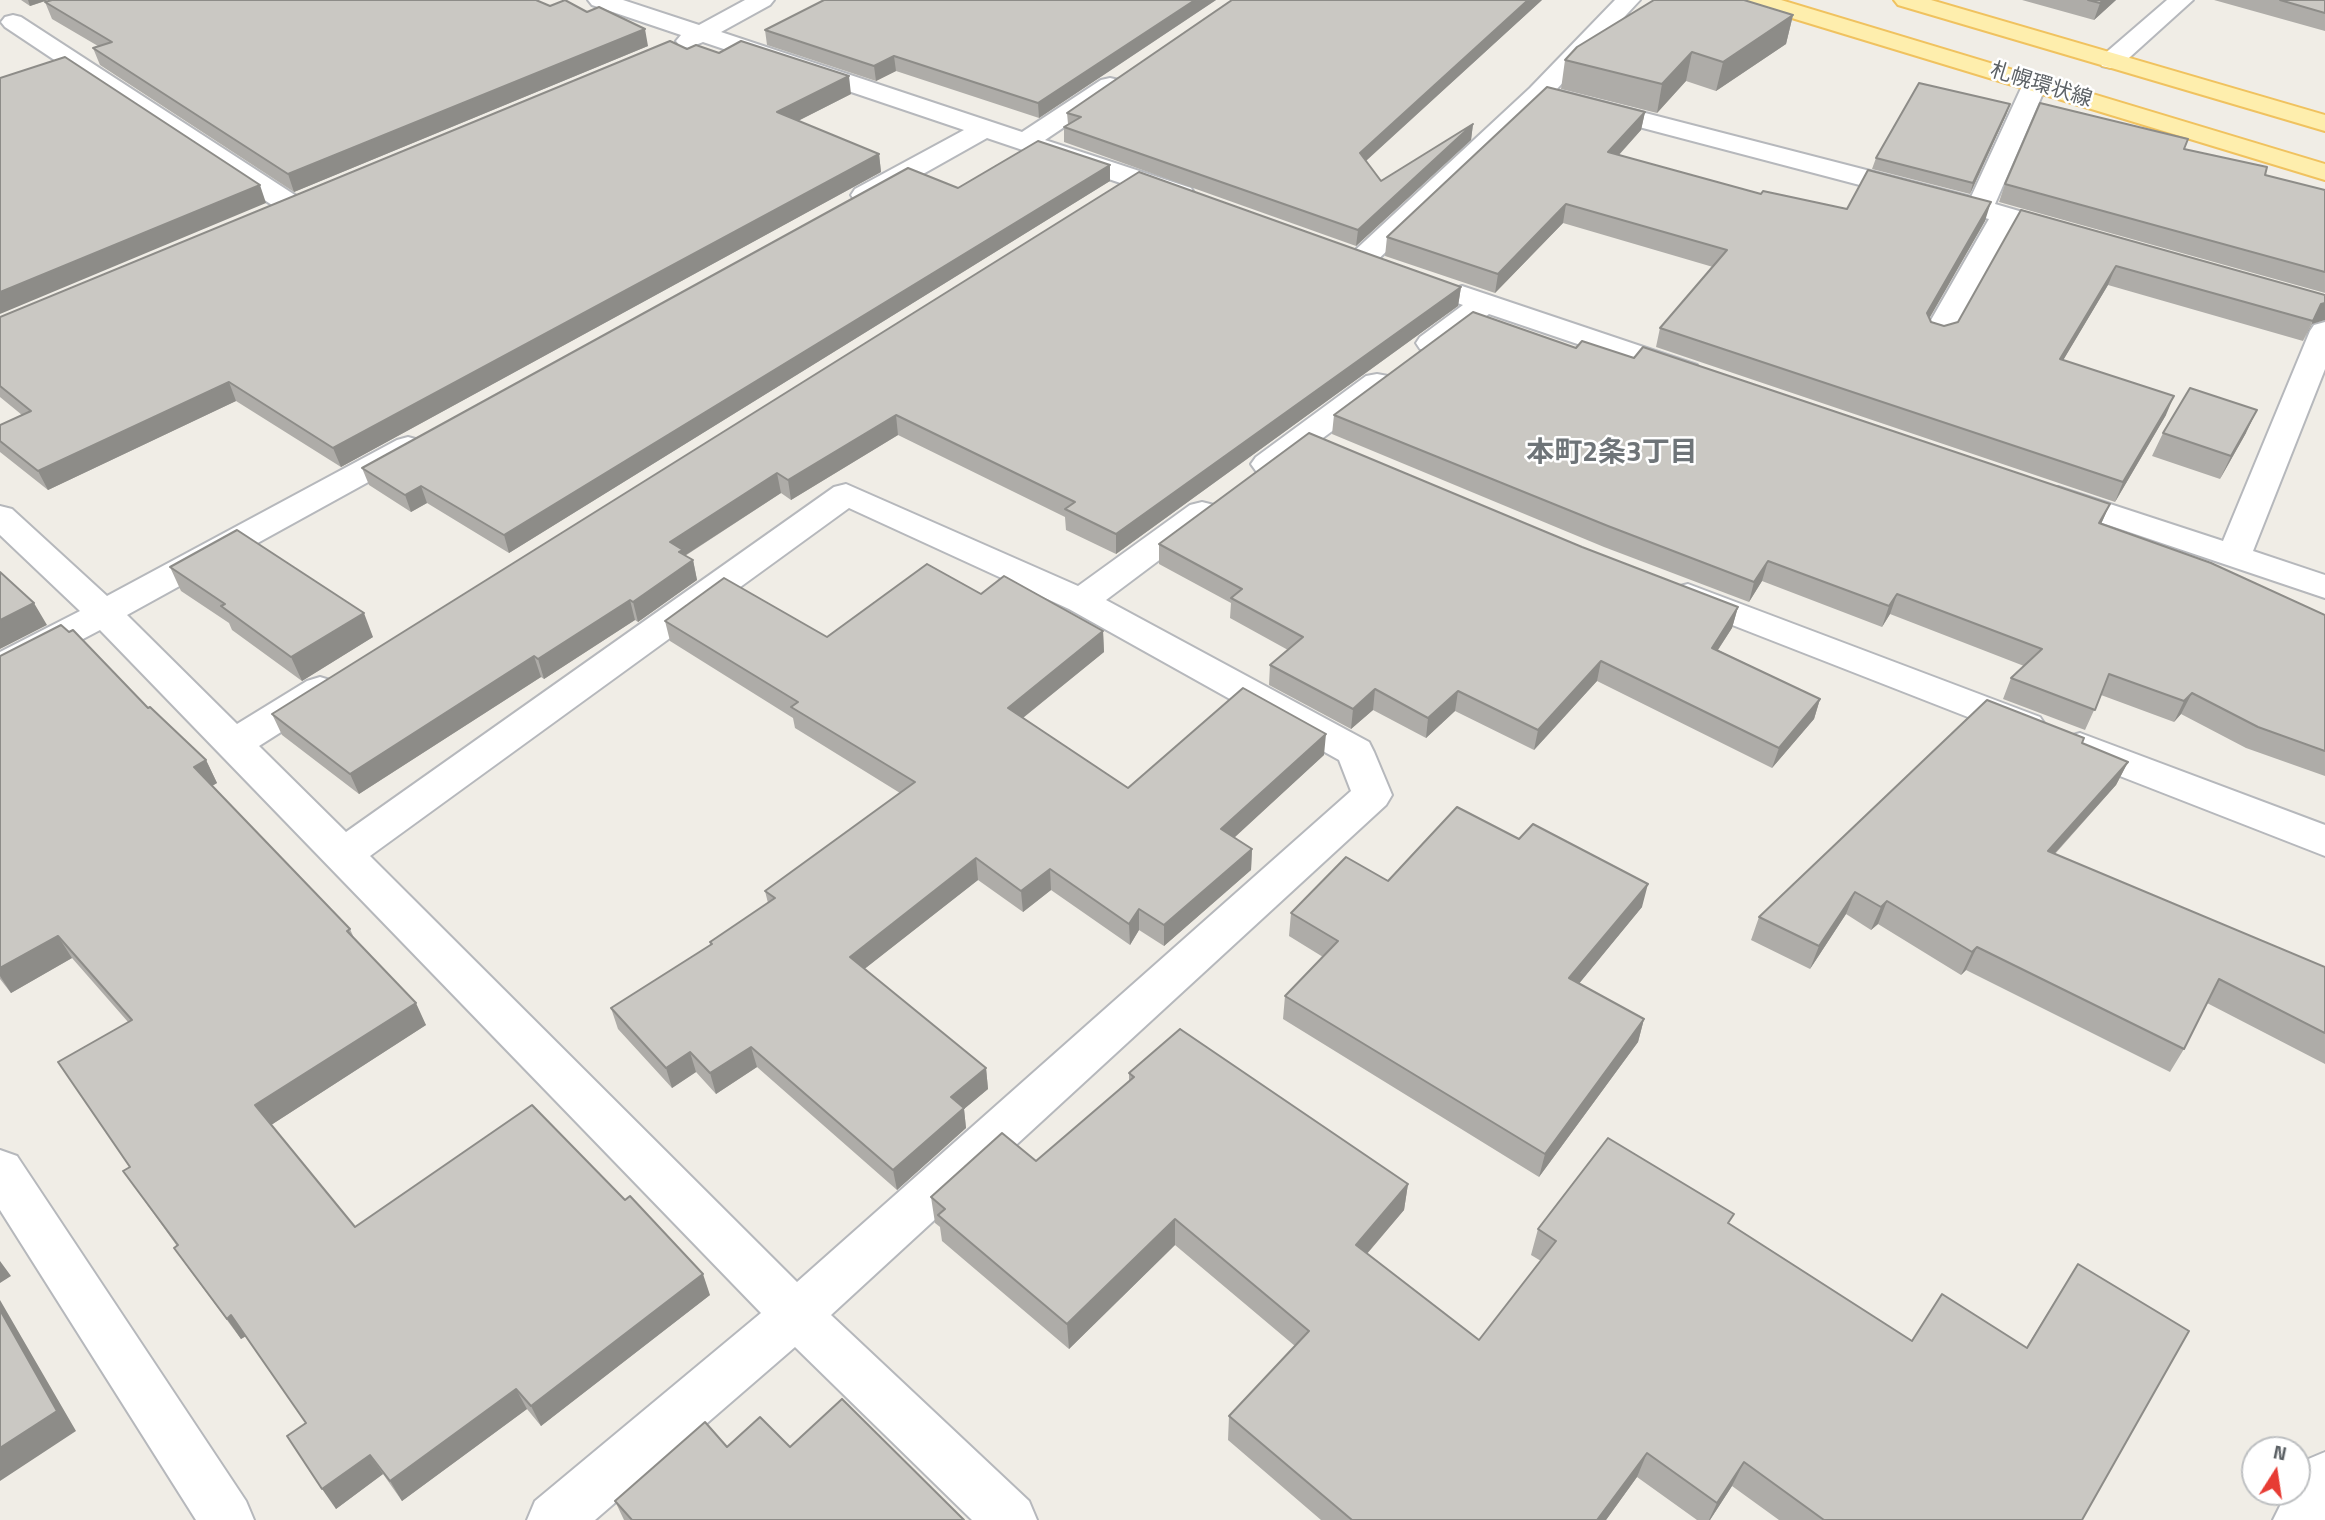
<!DOCTYPE html>
<html>
<head>
<meta charset="utf-8">
<style>
  body { margin:0 }
  #map { position:relative; width:2325px; height:1520px; overflow:hidden; background:#f0ede6; font-family:"Titillium Web",sans-serif }
  canvas { display:block }
  .north { position:absolute; left:2241px; top:1436px; width:70px; height:70px; box-sizing:border-box; background:#fff; border:2px solid #bec0c2; border-radius:50%; rotate:12deg; font-size:19px; font-weight:700; line-height:28px; text-align:center; color:#5d6266 }
  .north::after { content:''; display:block; margin:auto; width:24px; height:32px; background:#e73c34; clip-path:polygon(50% 0,100% 100%,50% 72%,0 100%) }
</style>
</head>
<body>
<div id="map">
<canvas width="2325" height="1520"></canvas>
<div class="north">N</div>
</div>
<script>
const c = document.querySelector('canvas').getContext('2d');
c.lineJoin = 'round';
const toPath = rows => new Path2D(rows.map(r => 'M' + r).join(''));
function stroke(path, color, width, dash) { c.strokeStyle = color; c.lineWidth = width; c.lineCap = dash ? 'butt' : 'round'; c.setLineDash(dash || []); c.stroke(path); }
function paint(path, color) { c.fillStyle = color; c.fill(path, 'evenodd'); }
function drawText(font, color, halo, rows, align = 'center') {
  c.font = font + ' "Titillium Web","Noto Sans JP",sans-serif'; c.lineWidth = 5; c.setLineDash([]); c.textBaseline = 'middle'; c.strokeStyle = halo; c.fillStyle = color; for (const [text, x, y, turn = 0] of rows) {
    c.save(); c.translate(x, y); c.rotate((+turn || 0) * Math.PI / 180); c.textAlign = isNaN(turn) ? turn : align; if (halo) c.strokeText(text, 0, 0); c.fillText(text, 0, 0); c.restore();
  }
}
const minor = toPath([
  [588,0,623,0,699,25,745,0,774,0,770,5,721,32,1022,132,1101,80,1110,78,1119,80,1122,85,1119,90,1045,140,1191,188,1195,194,1191,200,1181,202,1171,200,987,138,875,201,865,203,855,201,851,195,855,189,964,130,703,42,688,48,680,46,676,41,681,35,592,5,588,0],
  [1615,0,1640,0,1556,90,1971,197,2023,84,2026,79,2035,77,2044,79,2047,84,1995,204,2074,227,2078,233,2074,239,2064,241,2013,226,1953,334,1949,340,1938,343,1927,340,1923,334,1989,219,1544,102,1371,266,1361,269,1351,266,1347,260,1351,254,1530,88,1615,0],
  [2167,0,2193,0,2120,66,2111,68,2102,66,2099,61,2102,56,2167,0],
  [13,15,21,17,301,199,305,205,301,211,291,213,281,211,5,27,1,22,5,17,13,15],
  [1462,286,1697,365,1701,371,1697,377,1686,380,1675,377,1489,314,1442,349,1431,352,1420,349,1416,343,1420,337,1463,305,1452,301,1447,295,1452,289,1462,286],
  [2325,322,2325,369,2253,551,2325,575,2325,598,2046,504,2041,497,2046,490,2058,487,2223,541,2310,331,2314,325,2325,322],
  [1377,374,1388,376,1392,383,1388,390,1278,471,1267,474,1256,471,1251,464,1256,457,1366,376,1377,374],
  [408,437,419,440,424,447,419,454,127,615,237,724,307,681,320,677,333,681,339,690,333,699,259,746,346,832,834,487,846,484,1078,586,1190,505,1202,502,1214,505,1219,512,1214,519,1106,600,1369,742,1374,752,1392,795,1386,805,831,1315,1029,1501,1037,1520,972,1520,795,1347,595,1520,527,1520,535,1501,761,1313,100,630,13,676,0,679,0,652,80,611,0,535,0,506,12,509,107,596,397,440,408,437],
  [849,508,1069,609,1339,760,1351,791,797,1282,370,856,849,508],
  [1688,584,2040,717,2046,726,2040,735,2027,739,2014,735,1676,603,1670,595,1676,587,1688,584],
  [2080,733,2325,825,2325,856,2066,755,2061,746,2066,737,2080,733],
  [0,1150,17,1156,246,1501,254,1520,196,1520,0,1210,0,1150],
  [2325,1452,2325,1520,2273,1520,2287,1492,2297,1492,2297,1475,2306,1460,2325,1452]
]);
const major = toPath([
  [1745,0,1781,0,2325,164,2325,180,1749,5,1745,0],
  [1894,0,1931,0,2325,115,2325,131,1898,5,1894,0]
]);
stroke(minor, '#b6b8bc', 4);
stroke(major, '#f0c25f', 4);
paint(minor, '#fff');
paint(major, '#feeead');
paint(toPath([
  [21,0,48,0,30,6],
  [824,0,1216,0,1039,118,896,71,876,81,767,45,765,30],
  [1542,0,1366,161,1381,181,1473,124,1471,140,1356,246,1064,142,1064,127,1068,124,1067,113],
  [2022,0,2116,0,2094,20],
  [2214,0,2325,0,2325,31],
  [45,2,550,6,648,46,294,192,100,65,93,48,98,46,52,19],
  [1793,15,1786,44,1716,91,1686,81,1657,113,1561,89,1565,60],
  [687,49,719,53,851,94,798,121,879,154,881,172,341,467,236,401,48,490,0,452,0,425,22,415,0,397,0,317],
  [2010,104,2006,115,1970,194,1872,169,1876,158],
  [1645,112,1641,130,1619,155,1761,194,1847,209,1985,221,1929,318,1931,322,1944,326,1958,322,2021,210,2325,295,2303,341,2108,285,2063,360,2166,415,2115,502,1656,347,1660,328,1713,267,1563,223,1495,293,1385,256,1387,237],
  [2184,149,2265,175,2325,190,2325,293,1999,202,2005,184],
  [1110,165,1110,181,509,553,427,503,411,512,369,485,362,468,958,188],
  [1139,172,1461,287,1458,306,1116,554,1066,530,1065,517,898,435,791,500,781,493,685,556,693,560,697,580,638,622,635,620,544,679,541,677,359,794,282,735,272,714],
  [1576,348,1634,358,2110,504,2101,524,2325,615,2325,776,2246,748,2181,714,2174,722,2101,695,2085,730,2003,699,2011,678,2024,666,1890,614,1882,627,1762,581,1749,602,1604,547,1332,434,1334,415],
  [2163,433,2246,433,2220,479,2152,456],
  [1159,544,1582,547,1738,607,1732,628,1718,650,1820,699,1814,719,1772,768,1597,681,1534,750,1455,711,1426,738,1373,710,1351,729,1269,685,1270,665,1288,650,1230,618,1231,603,1159,564],
  [170,567,373,637,302,681,232,630,229,623,181,591],
  [981,594,1103,631,1104,652,1023,718,1128,788,1324,755,1234,837,1252,849,1251,870,1164,946,1139,930,1130,945,1051,890,1023,912,978,880,864,969,986,1068,988,1089,964,1109,966,1128,897,1190,757,1067,716,1094,696,1072,672,1088,618,1029,611,1008,711,945,710,942,768,903,765,891,900,793,795,728,793,718,670,641,665,621,827,637],
  [0,656,148,708,206,760,217,783,212,786,350,929,354,938,426,1025,271,1125,355,1227,710,1295,541,1426,527,1409,402,1501,383,1474,336,1509,306,1423,246,1336,241,1339,189,1269,174,1248,177,1246,123,1171,130,1167,128,1022,72,958,11,993,0,979],
  [2082,743,2128,762,2116,785,2055,854,2325,967,2325,1064,2207,1003,2184,1049,2170,1072,1966,970,1961,975,1878,924,1871,930,1846,914,1810,969,1751,940,1759,917],
  [1388,881,1642,907,1579,983,1644,1019,1638,1042,1539,1177,1283,1019,1285,996,1323,957,1289,936,1291,913],
  [1129,1073,1408,1184,1404,1210,1367,1254,1479,1340,1541,1261,1531,1255,1538,1229,1730,1224,1912,1341,2026,1348,2078,1264,2082,1520,1779,1520,1732,1486,1710,1520,1697,1520,1637,1477,1606,1520,1321,1520,1228,1440,1229,1416,1295,1346,1175,1245,1069,1349,942,1241,940,1227,935,1223,931,1197,1036,1161,1129,1081],
  [727,1447,790,1447,964,1520,624,1520,615,1501]
]), '#aeaca8');
paint(toPath([
  [28,0,48,0,30,6],
  [1195,0,1216,0,1039,118,1038,103],
  [1528,0,1542,0,1358,168,1360,153],
  [2103,0,2116,0,2094,20,2100,3],
  [1793,15,1786,44,1716,91,1723,62],
  [645,29,648,46,294,192,288,174],
  [1692,52,1686,81,1657,113,1662,84],
  [894,56,896,71,876,81,874,66],
  [849,76,851,94,780,130,777,112],
  [2010,104,2006,115,1970,194,1973,183],
  [1645,112,1641,130,1605,170,1608,152],
  [1473,124,1471,140,1356,246,1358,230],
  [879,154,881,172,341,467,333,448],
  [1110,165,1110,181,509,553,504,535],
  [260,185,266,203,0,314,0,292],
  [1991,202,1985,221,1921,333,1927,313],
  [1566,204,1563,223,1495,293,1498,274],
  [2116,266,2108,285,2052,379,2060,359],
  [1461,287,1458,306,1116,554,1116,534],
  [2325,303,2325,320,2312,324,2303,341,2321,304],
  [229,382,236,401,48,490,38,471],
  [2174,396,2166,415,2115,502,2123,482],
  [2257,410,2246,433,2220,479,2231,456],
  [896,415,898,435,791,500,788,480],
  [777,473,781,493,684,556,693,560,697,580,638,622,633,602,670,542],
  [421,486,427,503,411,512,405,495],
  [2110,504,2101,524,2099,523],
  [1768,561,1762,581,1749,602,1754,582],
  [1897,594,1890,614,1882,627,1889,606],
  [630,600,635,620,544,679,538,659],
  [34,603,47,625,0,649,0,620],
  [1738,607,1732,628,1706,668,1712,648],
  [364,613,373,637,302,681,291,657],
  [1103,631,1104,652,1009,729,1008,708],
  [534,656,541,677,359,794,350,774],
  [1601,661,1597,681,1534,750,1538,730],
  [1375,689,1373,710,1351,729,1353,709],
  [1458,691,1455,711,1426,738,1428,718],
  [2192,693,2181,714,2174,722,2184,701],
  [1820,699,1814,719,1772,768,1779,748],
  [1326,734,1324,755,1221,850,1221,829],
  [206,760,217,783,205,790,194,767],
  [2128,762,2116,785,2037,873,2048,851],
  [1252,849,1251,870,1164,946,1164,925],
  [976,858,978,880,853,978,850,957],
  [1050,869,1051,890,1023,912,1021,891],
  [1648,884,1642,907,1564,1002,1569,978],
  [1855,892,1846,914,1810,969,1819,946],
  [1887,901,1878,924,1871,930,1881,907],
  [1139,909,1139,930,1130,945,1129,924],
  [58,936,72,958,11,993,0,976,0,968],
  [1977,947,1966,970,1961,975,1972,952],
  [416,1003,426,1025,268,1127,255,1105],
  [1644,1019,1638,1042,1539,1177,1545,1154],
  [751,1047,757,1067,716,1094,710,1073],
  [690,1052,696,1072,672,1088,666,1068],
  [986,1068,988,1089,964,1109,966,1128,897,1190,893,1170,951,1097],
  [1408,1184,1404,1210,1352,1271,1356,1245],
  [1175,1219,1175,1245,1069,1349,1067,1324],
  [0,1261,11,1276,0,1283],
  [703,1274,710,1295,541,1426,531,1406],
  [0,1300,76,1431,0,1481],
  [231,1315,246,1336,241,1339,227,1319],
  [516,1389,527,1409,402,1501,390,1481],
  [1647,1453,1637,1477,1606,1520,1597,1520],
  [370,1455,383,1474,336,1509,322,1489],
  [1744,1462,1732,1486,1710,1520,1709,1520,1717,1503]
]), '#8d8c88');
const building = toPath([
  [52,0,536,0,550,6,565,0,587,12,599,7,645,29,288,174,93,48,112,42,45,2,52,0],
  [824,0,1195,0,1038,103,894,56,874,66,765,30,824,0],
  [1232,0,1528,0,1360,153,1381,181,1473,124,1358,230,1064,127,1081,117,1067,113,1232,0],
  [1654,0,1744,0,1793,15,1723,62,1692,52,1662,84,1565,60,1577,47,1654,0],
  [2088,0,2103,0,2100,3,2088,0],
  [2280,0,2325,0,2325,13,2280,0],
  [670,41,687,49,696,45,719,53,741,41,849,76,777,112,879,154,333,448,229,382,38,471,0,441,0,425,31,411,0,386,0,317,670,41],
  [65,57,260,185,0,292,0,78,65,57],
  [1919,83,2010,104,1973,183,1876,158,1919,83],
  [1547,87,1645,112,1608,152,1761,194,1763,191,1847,209,1868,170,1991,202,1927,313,1931,322,1944,326,1958,322,2021,210,2325,295,2325,303,2321,304,2313,321,2116,266,2060,359,2174,396,2123,482,1660,328,1727,250,1566,204,1498,274,1387,237,1547,87],
  [2040,103,2188,139,2184,149,2267,167,2265,175,2325,190,2325,272,2005,184,2040,103],
  [1038,141,1110,165,504,535,421,486,405,495,362,468,908,168,958,188,1038,141],
  [1139,172,1461,287,1116,534,1065,509,1075,502,896,415,788,480,777,473,670,542,683,550,679,552,693,560,633,602,630,600,538,659,534,656,350,774,272,714,1139,172],
  [1473,312,1576,348,1582,341,1634,358,1643,347,2110,504,2099,523,2211,563,2325,615,2325,751,2258,727,2192,693,2184,701,2109,674,2095,710,2011,678,2042,649,1897,594,1889,606,1768,561,1754,582,1608,526,1334,415,1473,312],
  [2190,388,2257,410,2231,456,2163,433,2190,388],
  [1309,433,1582,547,1738,607,1712,648,1820,699,1779,748,1601,661,1538,730,1458,691,1428,718,1375,689,1353,709,1270,665,1303,637,1231,598,1242,589,1159,544,1309,433],
  [237,530,364,613,291,657,221,606,225,604,170,567,237,530],
  [927,564,981,594,1004,576,1103,631,1008,708,1128,788,1243,688,1326,734,1221,829,1252,849,1164,925,1139,909,1129,924,1050,869,1021,891,976,858,850,957,986,1068,951,1097,964,1108,893,1170,751,1047,710,1073,690,1052,666,1068,611,1008,712,944,710,942,775,898,765,891,915,782,791,707,798,702,665,621,724,578,827,637,927,564],
  [0,572,34,603,0,620,0,572],
  [61,625,69,632,73,630,148,708,150,707,206,760,194,767,350,929,347,931,416,1003,255,1105,355,1227,532,1105,625,1200,630,1196,703,1274,531,1406,516,1389,390,1481,370,1455,322,1489,287,1436,306,1423,231,1315,227,1319,174,1248,178,1245,123,1171,130,1167,58,1062,132,1020,58,936,0,968,0,656,61,625],
  [1987,700,2084,738,2082,743,2128,762,2048,851,2325,967,2325,1033,2219,979,2184,1049,1977,947,1972,952,1887,901,1881,907,1855,892,1819,946,1759,917,1987,700],
  [1457,807,1519,839,1533,824,1648,884,1569,978,1644,1019,1545,1154,1285,996,1338,941,1291,913,1346,857,1388,881,1457,807],
  [1180,1029,1408,1184,1356,1245,1479,1340,1556,1241,1538,1229,1608,1138,1734,1214,1728,1223,1912,1341,1942,1294,2027,1348,2078,1264,2189,1331,2082,1520,1824,1520,1744,1462,1717,1503,1647,1453,1597,1520,1352,1520,1229,1416,1309,1331,1175,1219,1067,1324,938,1215,945,1209,931,1197,1002,1133,1036,1161,1134,1077,1129,1073,1180,1029],
  [0,1310,57,1411,0,1448,0,1310],
  [842,1399,964,1520,632,1520,615,1501,705,1422,727,1447,760,1417,790,1447,842,1399]
]);
paint(building, '#cac8c3');
stroke(building, '#8d8c88', 2);
drawText('21px', '#5d6266', '#fff', [
  ["札幌環状線",2041,86,17]
]);
drawText('bold 28px', '#6e7478', '#fff', [
  ["本町2条3丁目",1612,454]
]);
</script>
</body>
</html>
